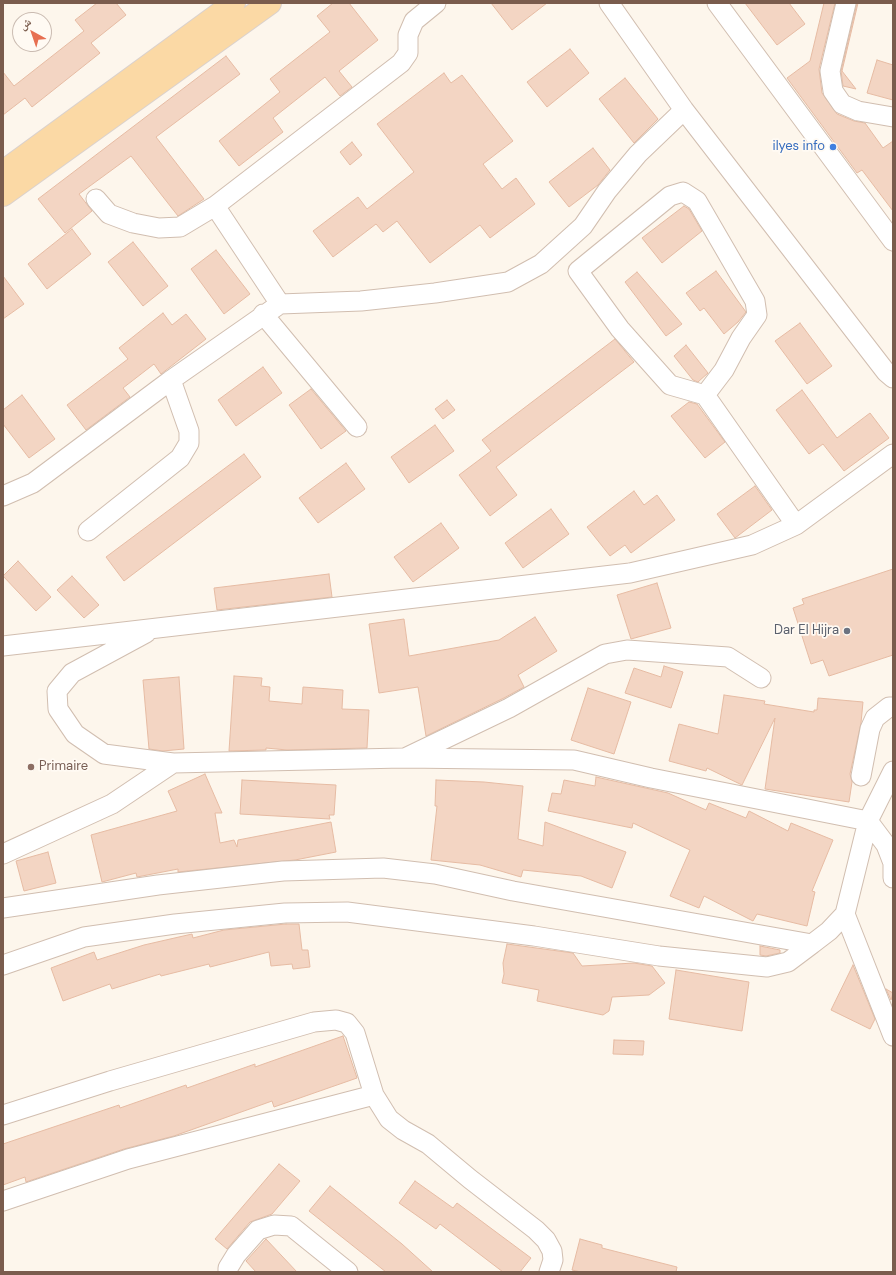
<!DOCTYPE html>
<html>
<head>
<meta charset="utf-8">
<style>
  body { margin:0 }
  #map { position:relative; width:896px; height:1275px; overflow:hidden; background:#fdf6ec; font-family:"DM Sans","Noto Naskh Arabic",sans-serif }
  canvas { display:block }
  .frame { position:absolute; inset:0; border:4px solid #7a5c4d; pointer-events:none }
  .north { position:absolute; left:12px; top:12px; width:40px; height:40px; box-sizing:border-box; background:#fffaf3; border:1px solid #cabbb1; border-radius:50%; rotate:320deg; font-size:11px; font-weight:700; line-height:16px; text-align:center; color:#7a5c4d }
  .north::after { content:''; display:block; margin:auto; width:14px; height:18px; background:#e76f51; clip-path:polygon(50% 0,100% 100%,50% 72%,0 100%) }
</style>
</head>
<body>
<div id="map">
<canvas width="896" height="1275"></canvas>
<div class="frame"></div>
<div class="north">ش</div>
</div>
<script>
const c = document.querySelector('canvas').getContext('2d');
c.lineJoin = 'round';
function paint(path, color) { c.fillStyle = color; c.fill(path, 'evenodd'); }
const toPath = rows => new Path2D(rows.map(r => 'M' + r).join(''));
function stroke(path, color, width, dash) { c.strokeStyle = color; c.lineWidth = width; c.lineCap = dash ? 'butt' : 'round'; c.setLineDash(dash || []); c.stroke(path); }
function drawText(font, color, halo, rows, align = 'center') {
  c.font = font + ' "DM Sans",sans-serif'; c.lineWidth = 3.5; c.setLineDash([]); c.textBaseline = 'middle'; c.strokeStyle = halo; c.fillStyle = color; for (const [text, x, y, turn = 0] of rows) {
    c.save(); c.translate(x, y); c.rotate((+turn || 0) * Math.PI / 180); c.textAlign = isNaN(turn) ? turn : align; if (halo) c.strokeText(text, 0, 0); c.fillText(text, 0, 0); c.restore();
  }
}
const building = toPath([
  [97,3,116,3,126,15,91,43,100,53,32,107,25,98,3,115,3,72,14,86,84,31,75,20,97,3],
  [333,3,349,3,378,40,339,71,352,87,340,96,325,77,273,118,283,132,239,166,219,141,280,92,270,79,330,32,317,16,333,3],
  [491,3,547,3,512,30,491,3],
  [745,3,789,3,805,24,777,45,745,3],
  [824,3,835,3,819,69,822,93,837,114,854,121,865,123,883,148,893,141,893,211,862,170,857,173,787,78,810,61,824,3],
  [857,3,858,3,842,71,856,89,843,86,841,71,857,3],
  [570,49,589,73,547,107,527,82,570,49],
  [226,56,240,74,156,137,204,199,178,216,131,156,79,194,92,211,65,233,38,199,226,56],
  [877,60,893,65,893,100,867,93,877,60],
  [444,73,451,83,462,75,513,141,483,164,502,189,516,178,535,204,490,238,480,225,430,263,397,221,383,232,376,224,333,257,313,231,358,197,367,209,414,172,377,124,444,73],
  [625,78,658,119,634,143,599,99,625,78],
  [352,142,362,155,350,165,340,152,352,142],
  [593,148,610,170,598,185,569,207,549,182,593,148],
  [684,206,689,209,702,231,662,263,642,238,684,206],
  [72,229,91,254,47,289,28,264,72,229],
  [133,242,168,286,143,306,108,262,133,242],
  [216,250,250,294,224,314,191,269,216,250],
  [716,271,746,312,738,322,724,334,704,308,700,311,686,293,716,271],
  [637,272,682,324,666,336,625,282,637,272],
  [3,276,24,304,3,319,3,276],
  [163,313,172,325,186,314,206,339,161,374,154,364,123,388,130,397,86,430,67,405,128,359,119,348,163,313],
  [800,323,832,366,807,384,775,341,800,323],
  [615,339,634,362,496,467,517,495,490,516,459,475,491,451,482,440,615,339],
  [686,345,708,373,698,382,693,380,674,356,686,345],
  [263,367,282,393,236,426,218,400,263,367],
  [311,389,346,431,321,449,289,405,311,389],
  [802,390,837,438,870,413,889,438,844,471,823,444,809,454,776,410,802,390],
  [22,395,55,439,29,458,3,424,3,410,22,395],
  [447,400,455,410,443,419,435,409,447,400],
  [689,402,697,404,725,442,705,458,671,416,689,402],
  [435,425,454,451,409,483,391,457,435,425],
  [244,454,261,477,124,581,106,557,244,454],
  [346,463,365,489,318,523,299,498,346,463],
  [755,486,772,510,735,538,717,514,755,486],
  [634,491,644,505,657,495,675,520,631,553,625,545,610,556,587,527,634,491],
  [551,509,569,534,523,568,505,543,551,509],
  [441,523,459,548,413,582,394,557,441,523],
  [18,561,51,597,36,611,3,576,18,561],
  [893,569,893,655,829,676,823,660,811,664,793,608,804,604,802,599,893,569],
  [329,574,332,597,217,610,214,588,329,574],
  [72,576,99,605,84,618,57,590,72,576],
  [657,583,671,628,631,639,617,595,657,583],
  [535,617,557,651,518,675,524,687,504,698,426,736,418,687,379,693,369,624,404,619,409,656,499,640,535,617],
  [664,666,683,672,671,708,625,693,634,668,661,677,664,666],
  [234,676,262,678,261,686,270,687,269,701,302,704,303,687,343,690,342,709,369,710,367,748,287,750,266,748,266,750,229,751,234,676],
  [179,677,184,749,163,751,149,749,143,680,179,677],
  [588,688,631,702,614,754,571,740,588,688],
  [724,695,765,701,764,704,814,712,814,710,817,710,818,698,863,702,861,723,850,774,852,782,849,802,765,789,775,718,742,785,707,768,706,771,669,761,679,724,718,734,724,695],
  [205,774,222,813,215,813,220,843,234,840,237,847,238,840,331,822,336,852,295,860,178,872,178,869,137,877,136,873,102,882,91,835,177,811,168,791,205,774],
  [596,777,668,793,706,810,709,803,746,818,749,811,788,831,791,823,833,840,812,891,815,892,807,926,757,914,753,921,704,896,699,908,670,896,690,850,633,823,632,828,548,811,552,793,561,794,564,780,595,786,596,777],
  [242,780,336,785,334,815,329,815,330,819,240,814,242,780],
  [436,780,484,782,523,786,518,839,543,846,545,822,626,852,612,888,581,876,523,870,521,877,480,865,431,860,437,806,435,806,436,780],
  [48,852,56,883,24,891,16,861,48,852],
  [286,924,299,924,302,950,308,950,310,967,293,969,292,964,271,966,269,952,210,967,209,964,161,976,160,974,112,989,110,984,63,1001,51,968,94,952,97,960,144,945,192,934,193,938,224,930,286,924],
  [507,944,573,953,582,966,634,963,652,966,665,983,649,995,612,997,609,1011,603,1015,537,1001,539,990,502,983,504,974,503,963,507,944],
  [760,946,780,950,780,953,766,956,760,955,760,946],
  [853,965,875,1019,870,1029,831,1010,853,965],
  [676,970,749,982,742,1031,669,1019,676,970],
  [886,989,893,993,891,1000,886,989],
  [343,1036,357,1078,274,1107,272,1101,174,1136,124,1149,26,1182,25,1177,3,1185,3,1144,119,1105,120,1108,186,1085,187,1088,255,1064,255,1067,343,1036],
  [614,1040,644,1041,643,1055,613,1054,614,1040],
  [279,1164,300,1181,272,1214,250,1222,227,1249,215,1239,279,1164],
  [415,1181,453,1208,457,1203,531,1258,520,1272,503,1272,440,1224,436,1229,399,1203,415,1181],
  [330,1186,402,1244,433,1272,386,1272,309,1211,330,1186],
  [266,1239,297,1272,256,1272,246,1261,266,1239],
  [580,1239,602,1245,602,1248,677,1267,676,1272,581,1272,572,1270,580,1239]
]);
paint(building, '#f3d5c3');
stroke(building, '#e6bba3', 1);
const minor = toPath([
  [609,3,684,110,886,372,893,378],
  [717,3,893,241],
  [846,3,830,71,833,91,842,104,858,111,893,117],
  [96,199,109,214,133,223,159,228,180,227,215,206],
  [280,304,215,206,401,63,408,53,408,35,414,21,436,3],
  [263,314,357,427],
  [705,395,724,370,741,338,757,315,755,301,697,201,683,192,670,196,578,271,620,329,670,385,705,395,796,525],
  [3,496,33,483,171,380,280,304,361,301,435,293,508,282,541,264,583,226,607,191,638,154,684,110],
  [88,531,180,458,189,443,189,431,171,380],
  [146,633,72,673,57,691,58,709,75,734,104,754,173,763],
  [3,646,630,573,752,545,796,525,893,454],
  [407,757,509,708,605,654,627,650,728,657,761,678],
  [861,776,870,729,875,718,889,707,893,707],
  [3,854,112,804,173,763,403,758,574,760,651,778,868,821,886,845,893,863,893,878],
  [3,908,158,885,283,871,383,868,435,874,513,891,812,944,788,962,767,967,659,956,534,936,347,912,285,913,175,924,84,937,3,965],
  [845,914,893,1036],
  [812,944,829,931,845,914,868,821,893,771],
  [3,1115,110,1081,314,1022,336,1020,347,1023,355,1033,374,1095,389,1119,403,1130,428,1144,470,1179,536,1230,546,1240,552,1251,553,1260,549,1272],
  [3,1201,128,1159,374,1095],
  [228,1272,228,1268,236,1255,258,1230,274,1225,291,1226,348,1272]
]);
const major = toPath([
  [3,172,234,3],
  [3,195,270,3]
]);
stroke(minor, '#d1beb0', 21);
stroke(major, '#dad1cd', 24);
stroke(minor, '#fff', 19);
stroke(major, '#fbd9a5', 22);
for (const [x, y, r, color] of [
  [833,147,4,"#3f7fe0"],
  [847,631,4,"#6b7280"],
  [31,767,4,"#8d6e63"]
]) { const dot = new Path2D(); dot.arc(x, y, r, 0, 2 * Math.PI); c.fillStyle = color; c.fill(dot); stroke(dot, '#fffaf3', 1.5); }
drawText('13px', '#366cbe', '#fffaf3', [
  ["ilyes info",825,147]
], 'right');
drawText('13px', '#5b616d', '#fffaf3', [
  ["Dar El Hijra",839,631]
], 'right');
drawText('13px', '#785e54', '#fffaf3', [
  ["Primaire",39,767]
], 'left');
</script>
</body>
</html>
